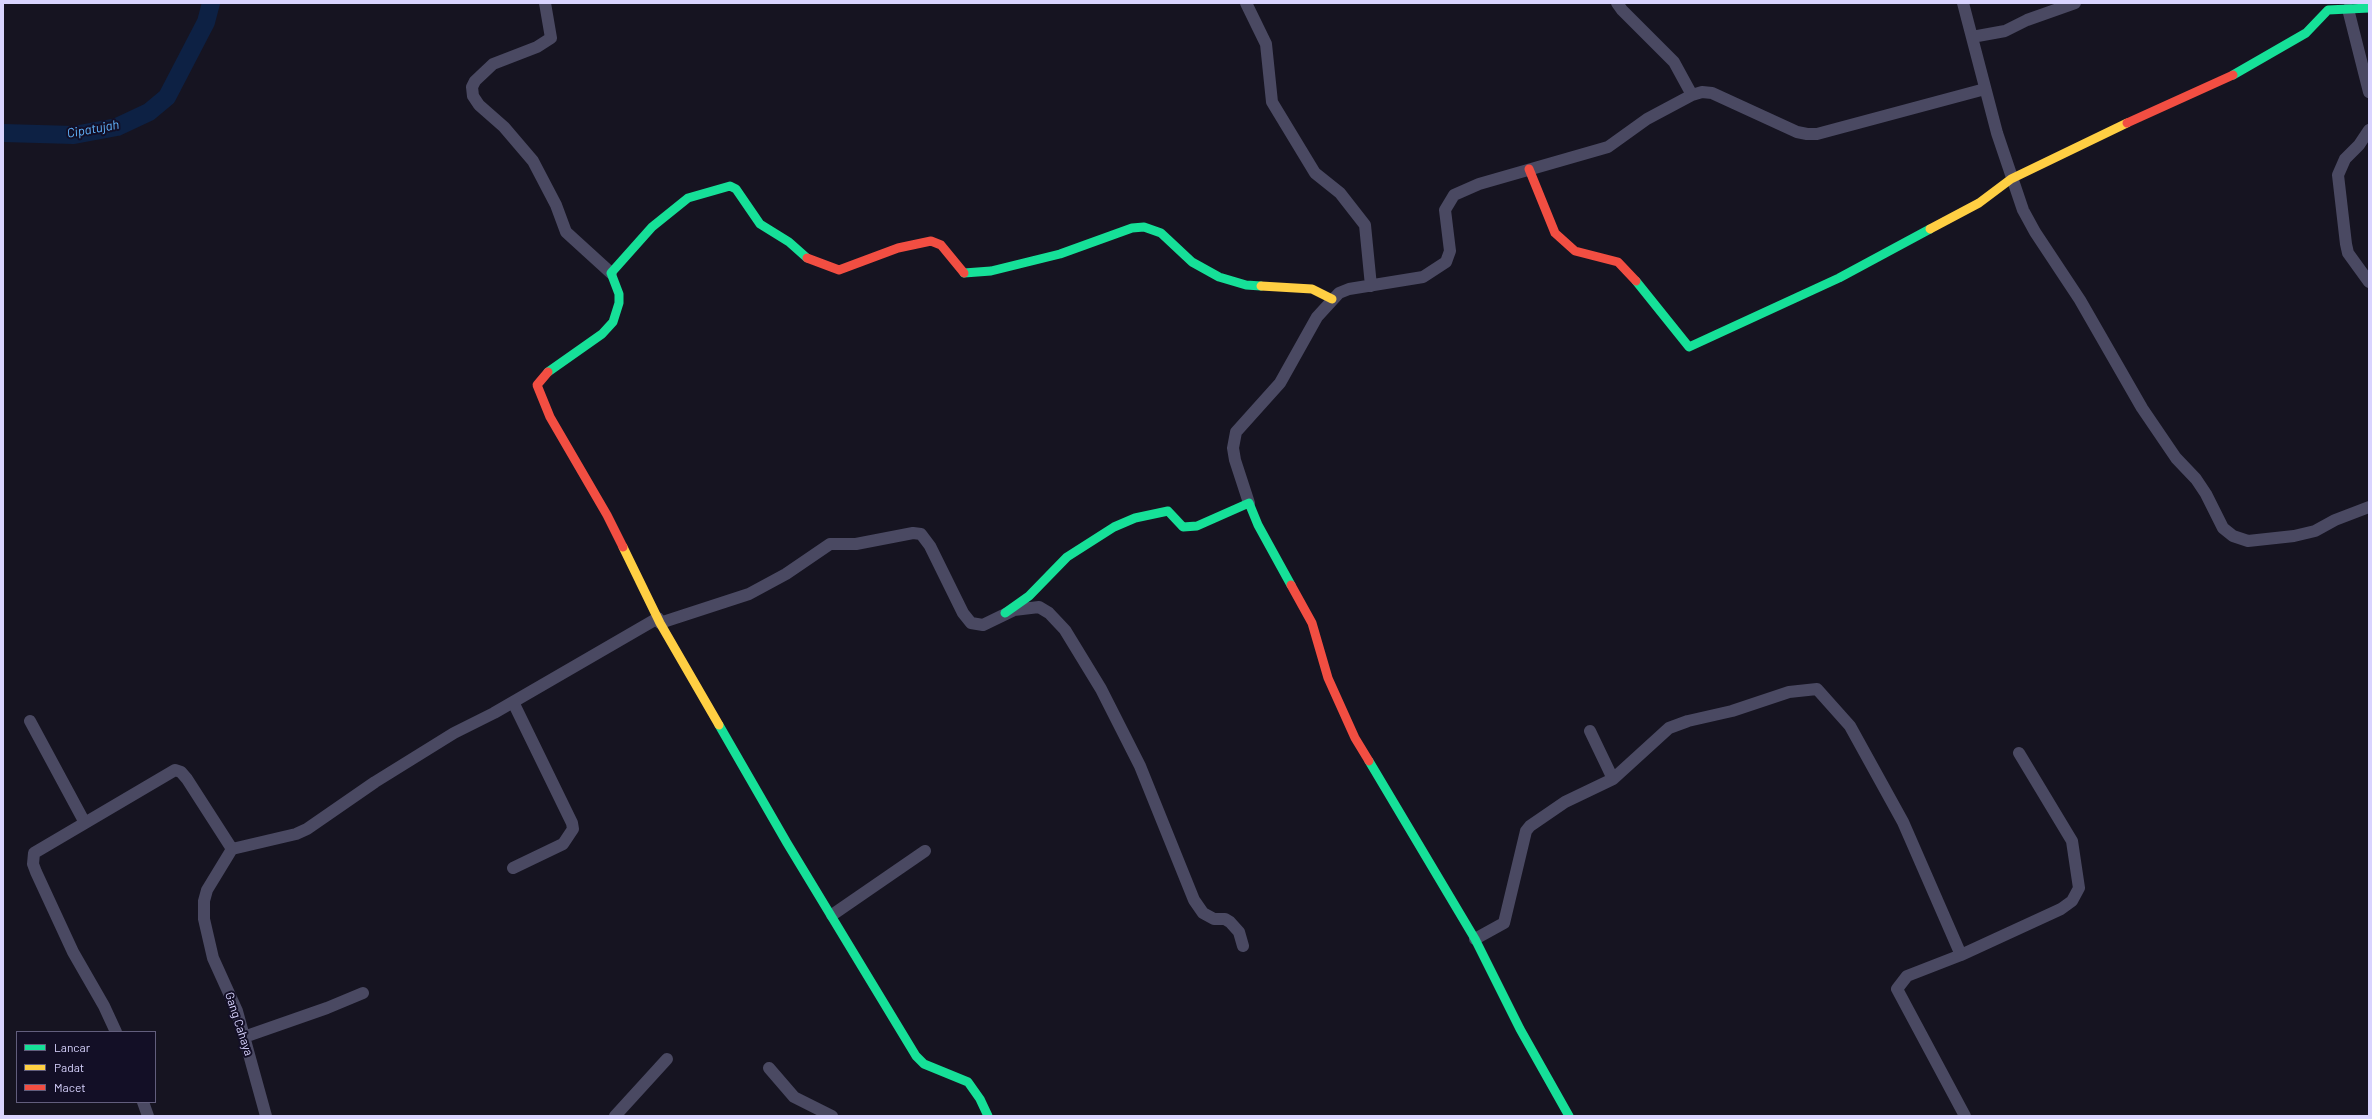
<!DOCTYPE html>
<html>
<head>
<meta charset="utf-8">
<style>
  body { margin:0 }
  #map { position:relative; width:2372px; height:1119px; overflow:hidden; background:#161421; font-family:Barlow,sans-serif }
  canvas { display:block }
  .frame { position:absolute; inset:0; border:4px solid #d9d4ff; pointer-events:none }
  .legend { position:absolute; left:16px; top:1031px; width:140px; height:72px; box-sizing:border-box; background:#130f26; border:1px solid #625e7d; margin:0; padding:5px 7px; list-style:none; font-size:12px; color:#d9d4ff }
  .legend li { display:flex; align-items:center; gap:8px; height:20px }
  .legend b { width:20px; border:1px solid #625e7d }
</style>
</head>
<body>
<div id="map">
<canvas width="2372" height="1119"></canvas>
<div class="frame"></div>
<ul class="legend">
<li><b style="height:5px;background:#16e098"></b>Lancar</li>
<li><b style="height:5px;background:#ffcf43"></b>Padat</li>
<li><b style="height:5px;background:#f24e42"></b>Macet</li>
</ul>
</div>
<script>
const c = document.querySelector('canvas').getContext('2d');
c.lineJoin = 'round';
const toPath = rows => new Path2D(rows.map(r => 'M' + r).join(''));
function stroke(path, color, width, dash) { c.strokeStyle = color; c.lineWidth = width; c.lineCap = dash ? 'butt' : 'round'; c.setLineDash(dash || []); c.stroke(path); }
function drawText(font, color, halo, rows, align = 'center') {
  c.font = font + ' Barlow,sans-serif'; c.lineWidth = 4; c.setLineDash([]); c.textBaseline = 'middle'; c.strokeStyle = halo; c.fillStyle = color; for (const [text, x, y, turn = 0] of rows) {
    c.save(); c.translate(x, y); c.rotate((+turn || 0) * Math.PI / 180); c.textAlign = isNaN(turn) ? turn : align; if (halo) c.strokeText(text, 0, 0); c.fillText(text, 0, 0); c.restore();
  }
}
stroke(toPath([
  [3,133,74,135,117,127,149,112,167,97,206,22,211,3]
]), '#0d2144', 18);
stroke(toPath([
  [545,3,551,38,537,47,493,64,475,81,472,87,473,96,479,105,504,127,533,161,556,205,566,232,611,273],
  [1246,3,1266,44,1272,102,1315,173,1340,193,1365,225,1371,286],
  [1617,3,1622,10,1674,62,1692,95],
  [1963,3,1997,133,2023,210,2035,232,2080,300,2142,408,2176,458,2196,479,2206,494,2223,528,2233,536,2248,541,2294,536,2315,531,2335,520,2369,507],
  [2348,9,2369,92],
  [1972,37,2005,31,2027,20,2075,3],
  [2369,130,2359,145,2345,159,2338,175,2346,244,2348,253,2369,282],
  [1249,503,1235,460,1233,448,1236,432,1280,383,1317,317,1339,293,1349,289,1423,277,1446,262,1450,251,1445,210,1454,195,1479,184,1608,147,1647,119,1692,95,1702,92,1712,93,1797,132,1807,134,1817,134,1985,89],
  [660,623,749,594,786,574,830,544,856,544,913,533,921,534,930,546,963,613,971,623,983,625,1014,610,1039,607,1049,613,1065,630,1101,689,1140,766,1194,900,1203,913,1214,919,1225,919,1230,922,1239,932,1243,946],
  [30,721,85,823],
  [1590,731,1613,779],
  [513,868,563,844,573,829,572,823,513,702],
  [832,915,925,851],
  [1475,939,1504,923,1526,831,1530,826,1565,802,1613,779,1669,728,1688,721,1732,711,1789,692,1817,689,1850,726,1903,822,1961,955],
  [116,1032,104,1006,73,952,36,872,33,864,34,853,175,770,181,772,187,779,232,849],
  [244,1037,327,1008,363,993],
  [769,1068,794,1097,832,1116],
  [143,1102,148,1116],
  [266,1116,237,1011,213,958,204,919,204,901,207,890,232,849,296,834,307,829,375,782,454,733,494,713,658,618],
  [615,1116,667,1059],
  [1965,1116,1897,989,1907,976,1961,955,2061,909,2072,901,2079,888,2072,841,2019,753]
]), '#4a4962', 12);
stroke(toPath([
  [2233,75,2306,33,2328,10,2369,8],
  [964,273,991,271,1060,254,1132,228,1144,227,1161,233,1192,262,1219,277,1246,285,1261,286],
  [1636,281,1689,347,1839,278,1930,229],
  [548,372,602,334,613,322,619,303,619,294,611,273,652,227,688,198,730,186,736,189,760,224,789,242,807,258],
  [1005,613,1029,596,1067,557,1114,527,1135,518,1168,511,1183,527,1197,526,1249,503,1258,525,1291,585],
  [719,725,787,843,916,1056,924,1064,968,1082,980,1099,988,1116],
  [1369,761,1475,939,1520,1029,1569,1116]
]), '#16e098', 9);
stroke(toPath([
  [1930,229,1979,203,2011,179,2127,123],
  [1261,286,1312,289,1332,299],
  [623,547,660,623,719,725]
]), '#ffcf43', 9);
stroke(toPath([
  [2127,123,2233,75],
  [1529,169,1555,233,1575,251,1618,262,1636,281],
  [807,258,839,270,898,248,931,241,941,245,964,273],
  [548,372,537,385,550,417,607,515,623,547],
  [1291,585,1312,623,1328,678,1355,738,1369,761]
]), '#f24e42', 9);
drawText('12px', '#d9d4ff', '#130f26', [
  ["Gang Cahaya",239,1024,72]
]);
drawText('italic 13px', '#62b6ff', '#130f26', [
  ["Cipatujah",93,129,-10]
]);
</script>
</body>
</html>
